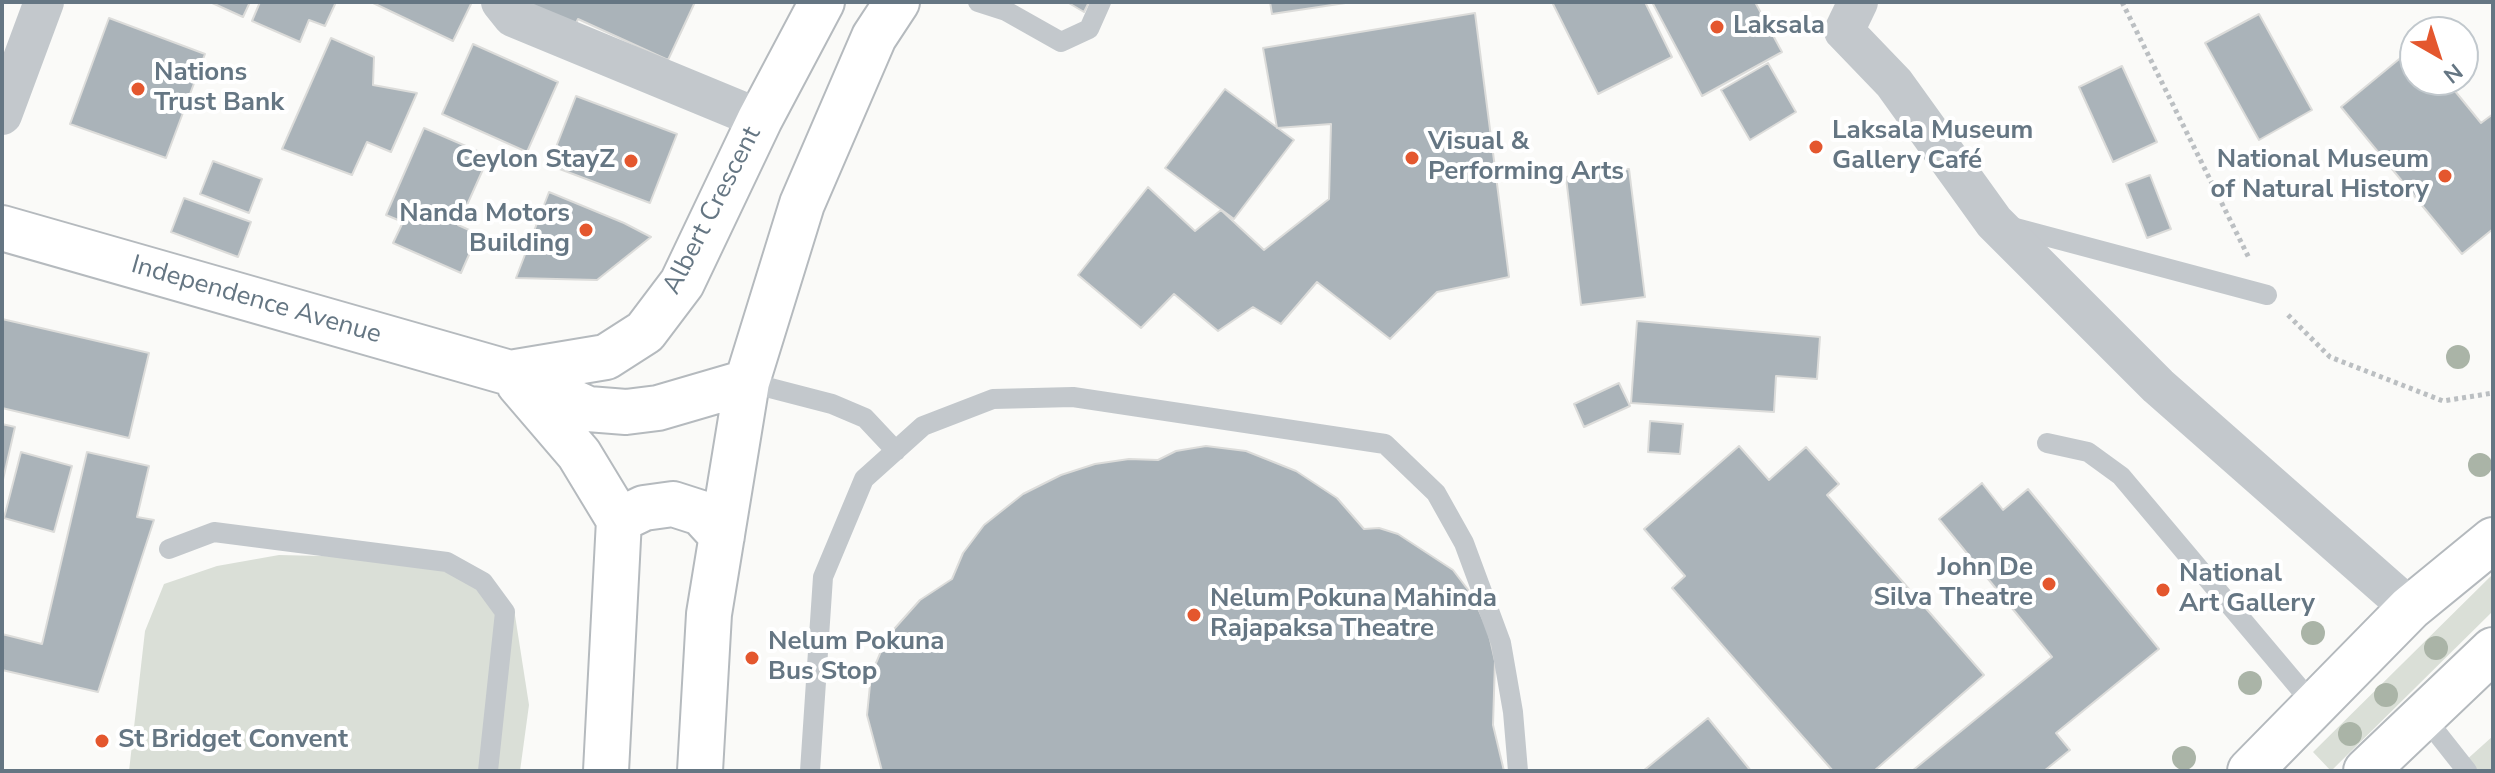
<!DOCTYPE html>
<html>
<head>
<meta charset="utf-8">
<style>
  body { margin:0 }
  #map { position:relative; width:2495px; height:773px; overflow:hidden; background:#fafaf8; font-family:"Nunito Sans",sans-serif }
  canvas { display:block }
  .frame { position:absolute; inset:0; border:4px solid #657683; pointer-events:none }
  .north { position:absolute; left:2399px; top:16px; width:80px; height:80px; box-sizing:border-box; background:#fff; border:2px solid #c1c8cd; border-radius:50%; rotate:141deg; font-size:22px; font-weight:700; line-height:32px; text-align:center; color:#657683 }
  .north::after { content:''; display:block; margin:auto; width:28px; height:36px; background:#e4572e; clip-path:polygon(50% 0,100% 100%,50% 72%,0 100%) }
</style>
</head>
<body>
<div id="map">
<canvas width="2495" height="773"></canvas>
<div class="frame"></div>
<div class="north">N</div>
</div>
<script>
const c = document.querySelector('canvas').getContext('2d');
c.lineJoin = 'round';
function paint(path, color) { c.fillStyle = color; c.fill(path, 'evenodd'); }
const toPath = rows => new Path2D(rows.map(r => 'M' + r).join(''));
function stroke(path, color, width, dash) { c.strokeStyle = color; c.lineWidth = width; c.lineCap = dash ? 'butt' : 'round'; c.setLineDash(dash || []); c.stroke(path); }
function drawText(font, color, halo, rows, align = 'center') {
  c.font = font + ' "Nunito Sans",sans-serif'; c.lineWidth = 8; c.setLineDash([]); c.textBaseline = 'middle'; c.strokeStyle = halo; c.fillStyle = color; for (const [text, x, y, turn = 0] of rows) {
    c.save(); c.translate(x, y); c.rotate((+turn || 0) * Math.PI / 180); c.textAlign = isNaN(turn) ? turn : align; if (halo) c.strokeText(text, 0, 0); c.fillText(text, 0, 0); c.restore();
  }
}
paint(toPath([
  [279,555,411,558,487,582,514,609,529,705,520,771,129,771,145,631,164,584,217,566],
  [2493,574,2493,611,2331,771,2313,752],
  [2493,736,2493,771,2454,771]
]), '#dadfd7');
const building = toPath([
  [210,2,250,2,243,17,210,2],
  [260,2,336,2,325,26,309,20,300,42,252,21,260,2],
  [371,2,472,2,453,41,371,2],
  [524,2,695,2,668,60,578,19,569,39,524,2],
  [1067,2,1089,2,1084,12,1067,2],
  [1270,2,1352,2,1272,14,1270,2],
  [1552,2,1645,2,1672,57,1598,94,1552,2],
  [1652,2,1755,2,1782,52,1702,96,1652,2],
  [1475,13,1509,277,1437,292,1390,339,1317,282,1281,324,1253,307,1218,331,1174,294,1141,328,1078,275,1148,187,1195,231,1221,210,1264,250,1329,199,1331,124,1277,128,1263,48,1475,13],
  [2259,14,2312,110,2259,140,2205,43,2259,14],
  [109,18,205,54,166,158,70,124,109,18],
  [331,38,374,57,373,85,417,93,391,152,367,142,352,175,282,149,331,38],
  [473,44,558,82,527,152,442,114,473,44],
  [2415,46,2415,80,2446,80,2481,123,2493,114,2493,229,2462,254,2341,107,2415,46],
  [1768,63,1796,112,1750,140,1721,90,1768,63],
  [2122,66,2157,142,2113,162,2079,87,2122,66],
  [1225,89,1294,140,1234,219,1165,168,1225,89],
  [576,96,677,134,650,203,549,165,576,96],
  [424,128,489,156,458,225,478,234,461,273,393,243,403,222,386,215,424,128],
  [213,161,262,179,249,213,200,194,213,161],
  [1629,169,1645,297,1581,305,1566,177,1629,169],
  [2150,175,2171,229,2147,238,2126,184,2150,175],
  [549,192,624,223,651,237,597,280,516,278,549,192],
  [184,198,251,222,238,257,171,232,184,198],
  [2,319,149,353,129,438,2,408,2,319],
  [1637,321,1820,337,1817,379,1776,376,1774,412,1631,403,1637,321],
  [1619,383,1630,406,1584,427,1574,404,1619,383],
  [1650,421,1683,424,1680,454,1648,452,1650,421],
  [2,424,15,427,2,484,2,424],
  [1206,446,1246,451,1296,471,1337,498,1364,529,1379,528,1398,534,1453,570,1472,595,1488,630,1495,661,1493,725,1504,771,882,771,867,715,871,675,887,637,920,600,952,579,963,553,984,525,1023,494,1061,475,1095,464,1129,459,1158,460,1176,451,1206,446],
  [1739,446,1769,480,1806,447,1839,484,1827,495,1984,675,1874,771,1833,771,1672,588,1685,576,1644,529,1739,446],
  [21,452,72,466,54,532,4,518,21,452],
  [87,452,149,466,137,517,154,520,98,692,2,670,2,634,42,644,87,452],
  [1982,483,2003,510,2028,489,2159,649,2056,733,2070,750,2044,771,1912,771,2052,657,1939,519,1982,483],
  [1708,718,1751,771,1643,771,1708,718]
]);
paint(building, '#aab3b9');
stroke(building, '#dcdcda', 2);
const primary = toPath([
  [2,228,510,373,588,409,626,412,658,408,747,382],
  [510,373,606,357,645,332,682,283,760,119,822,2],
  [519,384,579,454,619,520,606,771],
  [619,520,644,508,673,504,701,513,722,536],
  [700,771,709,614,747,382,802,204,874,37,897,2]
]);
const highway = toPath([
  [2250,771,2410,608,2493,540],
  [2366,771,2493,650]
]);
stroke(primary, '#b5babe', 48);
stroke(highway, '#b4b9bd', 48);
stroke(toPath([
  [2122,2,2249,258],
  [2288,315,2330,357,2443,401,2493,393]
]), '#bbbfc2', 5, [4, 4]);
stroke(toPath([
  [978,2,1006,11,1061,42,1089,29,1101,2],
  [2008,226,2267,295],
  [747,382,832,404,865,418,896,451],
  [2047,443,2088,452,2121,476,2313,704],
  [169,549,214,532,447,562,483,582,505,612,488,771],
  [2422,714,2467,771],
  [810,771,823,577,864,479,923,426,993,399,1073,397,1385,444,1436,493,1464,543,1501,643,1513,712,1518,771]
]), '#c3c8cc', 20);
stroke(toPath([
  [501,2,513,17,760,119],
  [1858,2,1844,31,1894,83,1994,222,2158,386,2410,608],
  [2,115,44,2]
]), '#c3c8cc', 40);
stroke(primary, '#fff', 44);
stroke(highway, '#fff', 44);
c.fillStyle = '#aab4a7';
for (const [x, y] of [
  [2458,357],
  [2480,465],
  [2313,633],
  [2436,648],
  [2250,683],
  [2386,695],
  [2350,734],
  [2184,758]
]) { c.beginPath(); c.arc(x, y, 12, 0, 2 * Math.PI); c.fill(); }
for (const [x, y, r, color] of [
  [1717,27,8,"#e4572e"],
  [138,89,8,"#e4572e"],
  [1816,147,8,"#e4572e"],
  [1412,158,8,"#e4572e"],
  [631,161,8,"#e4572e"],
  [2445,176,8,"#e4572e"],
  [586,230,8,"#e4572e"],
  [2049,584,8,"#e4572e"],
  [2163,590,8,"#e4572e"],
  [1194,615,8,"#e4572e"],
  [752,658,8,"#e4572e"],
  [102,741,8,"#e4572e"]
]) { const dot = new Path2D(); dot.arc(x, y, r, 0, 2 * Math.PI); c.fillStyle = color; c.fill(dot); stroke(dot, '#fff', 3); }
drawText('bold 26px', '#657683', '#fff', [
  ["Laksala",1733,27],
  ["Nations",154,74],
  ["Trust Bank",154,104],
  ["Laksala Museum",1832,132],
  ["Gallery Café",1832,162],
  ["Visual &",1428,143],
  ["Performing Arts",1428,173],
  ["Ceylon StayZ",615,161,"right"],
  ["National Museum",2429,161,"right"],
  ["of Natural History",2429,191,"right"],
  ["Nanda Motors",570,215,"right"],
  ["Building",570,245,"right"],
  ["John De",2033,569,"right"],
  ["Silva Theatre",2033,599,"right"],
  ["National",2179,575],
  ["Art Gallery",2179,605],
  ["Nelum Pokuna Mahinda",1210,600],
  ["Rajapaksa Theatre",1210,630],
  ["Nelum Pokuna",768,643],
  ["Bus Stop",768,673],
  ["St Bridget Convent",118,741]
], 'left');
drawText('26px', '#657683', '#fff', [
  ["Albert Crescent",713,211,-63],
  ["Independence Avenue",256,301,16]
]);
</script>
</body>
</html>
